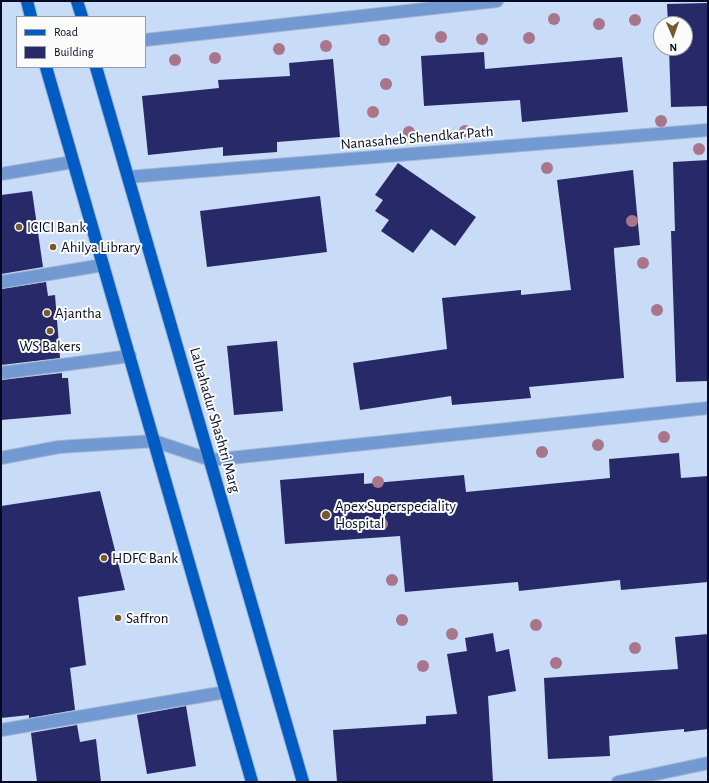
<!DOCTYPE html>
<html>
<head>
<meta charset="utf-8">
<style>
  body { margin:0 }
  #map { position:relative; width:709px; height:783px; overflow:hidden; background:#c8dbf7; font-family:"Alegreya Sans",sans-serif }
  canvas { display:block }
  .frame { position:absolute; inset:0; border:2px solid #000b23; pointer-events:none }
  .legend { position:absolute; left:16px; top:16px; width:130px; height:52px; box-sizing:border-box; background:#fbfbfb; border:1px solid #979ba5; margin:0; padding:5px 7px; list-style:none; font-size:12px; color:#000b23 }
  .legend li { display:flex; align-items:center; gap:8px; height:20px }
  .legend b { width:20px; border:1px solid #979ba5 }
  .north { position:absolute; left:653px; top:16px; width:40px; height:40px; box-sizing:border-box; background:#fbfbfb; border:1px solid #979ba5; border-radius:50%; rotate:178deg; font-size:11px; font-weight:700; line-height:16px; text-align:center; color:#000b23 }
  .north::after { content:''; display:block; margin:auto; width:14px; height:18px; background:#765a2d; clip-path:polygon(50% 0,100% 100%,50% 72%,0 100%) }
</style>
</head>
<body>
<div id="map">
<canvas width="709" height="783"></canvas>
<div class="frame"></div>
<ul class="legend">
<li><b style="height:5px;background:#005cc3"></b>Road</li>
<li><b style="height:11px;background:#282969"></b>Building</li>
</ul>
<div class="north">N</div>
</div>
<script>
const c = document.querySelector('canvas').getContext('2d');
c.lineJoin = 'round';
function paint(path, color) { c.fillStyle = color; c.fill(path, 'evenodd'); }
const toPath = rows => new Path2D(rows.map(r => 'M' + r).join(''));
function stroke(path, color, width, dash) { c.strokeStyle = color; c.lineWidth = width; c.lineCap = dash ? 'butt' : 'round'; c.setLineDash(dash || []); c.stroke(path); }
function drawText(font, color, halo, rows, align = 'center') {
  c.font = font + ' "Alegreya Sans",sans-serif'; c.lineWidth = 4; c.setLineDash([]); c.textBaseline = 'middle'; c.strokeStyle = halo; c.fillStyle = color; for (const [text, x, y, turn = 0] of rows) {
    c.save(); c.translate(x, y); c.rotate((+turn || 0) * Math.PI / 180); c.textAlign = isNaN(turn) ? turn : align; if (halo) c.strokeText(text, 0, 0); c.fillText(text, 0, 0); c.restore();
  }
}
paint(toPath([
  [708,3,708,106,671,107,669,48,685,48,685,24,668,24,667,4],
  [484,52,485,69,622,57,628,112,522,122,520,100,424,106,421,56],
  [333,59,340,137,277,142,277,152,223,156,223,147,148,155,142,96,219,88,218,80,290,76,289,63],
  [708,160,708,381,676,382,671,231,675,231,673,162],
  [398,163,476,217,455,246,431,229,413,253,381,231,389,220,375,211,383,200,375,195],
  [633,170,640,245,614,248,614,252,624,378,529,387,531,398,452,405,451,396,360,410,353,363,447,349,442,298,521,290,521,295,571,290,557,180],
  [32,191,43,267,1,274,1,195],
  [320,196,327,252,207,267,200,211],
  [46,282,48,296,55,295,60,358,1,365,1,289],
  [277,341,283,411,234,415,227,346],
  [62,373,62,378,68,378,71,414,1,420,1,380],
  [679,453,681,478,708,476,708,582,621,590,620,580,519,591,518,582,405,592,400,536,285,544,280,480,364,473,364,484,464,475,466,492,610,478,609,459],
  [100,491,125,590,78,597,86,665,70,668,75,710,29,718,29,715,1,718,1,506],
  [493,633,496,652,509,649,516,691,488,696,493,782,337,782,333,730,426,724,426,716,457,714,447,654,467,651,465,638],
  [708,634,708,729,684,732,684,729,609,736,610,756,548,759,544,678,678,669,675,637],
  [186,706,196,766,147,774,137,715],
  [77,725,80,742,96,739,101,782,37,782,31,733]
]), '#282969');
const lane = toPath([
  [1,174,73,162],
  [1,282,103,265],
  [1,373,130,356],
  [1,730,226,692]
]);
const street = toPath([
  [145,40,497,1],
  [128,177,708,130],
  [1,458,59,447,154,441,211,460,708,408],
  [618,782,708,763]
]);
const primary = toPath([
  [27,1,31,17],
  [77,1,82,17],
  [46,67,252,782],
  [96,67,303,782]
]);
stroke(lane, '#a4b6d1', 14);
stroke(street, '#a4b6d1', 14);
stroke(primary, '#a4b6d1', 14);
stroke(lane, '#7299d2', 12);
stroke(street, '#7299d2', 12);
stroke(primary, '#005cc3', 12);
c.fillStyle = '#a9758b';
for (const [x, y] of [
  [554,19],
  [635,20],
  [599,24],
  [441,37],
  [529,38],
  [482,39],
  [384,40],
  [326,46],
  [279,49],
  [215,58],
  [175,60],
  [386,84],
  [373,112],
  [661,121],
  [465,131],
  [409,132],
  [699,149],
  [547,168],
  [632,221],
  [643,263],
  [657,310],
  [664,437],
  [598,445],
  [542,452],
  [378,482],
  [382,524],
  [392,580],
  [402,620],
  [536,625],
  [452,634],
  [635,648],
  [556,663],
  [423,666]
]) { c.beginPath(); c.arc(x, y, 6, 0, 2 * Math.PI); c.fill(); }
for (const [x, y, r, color] of [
  [19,227,4,"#765a2d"],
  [53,247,4,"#765a2d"],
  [47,313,4,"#765a2d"],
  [50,331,4,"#765a2d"],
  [326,515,5,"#765a2d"],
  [104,558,4,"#765a2d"],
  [118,618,4,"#765a2d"]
]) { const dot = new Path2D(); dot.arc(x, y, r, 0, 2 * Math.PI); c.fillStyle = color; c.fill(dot); stroke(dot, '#fbfbfb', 1.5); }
drawText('15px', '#000b23', '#fbfbfb', [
  ["Nanasaheb Shendkar Path",417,138,-5],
  ["Lalbahadur Shashtri Marg",215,420,74]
]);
drawText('15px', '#000b23', '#fbfbfb', [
  ["ICICI Bank",27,227],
  ["Ahilya Library",61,247],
  ["Ajantha",55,313],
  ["WS Bakers",50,346,"center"],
  ["Apex Superspeciality",335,506],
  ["Hospital",335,523],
  ["HDFC Bank",112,558],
  ["Saffron",126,618]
], 'left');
</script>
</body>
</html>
